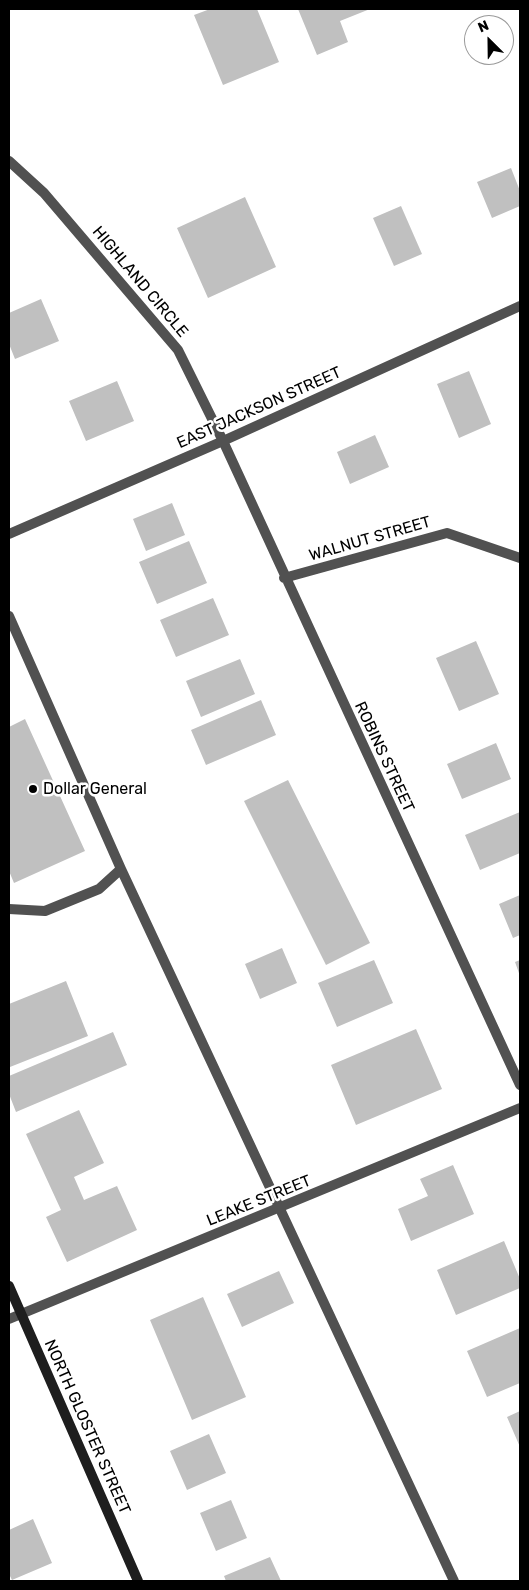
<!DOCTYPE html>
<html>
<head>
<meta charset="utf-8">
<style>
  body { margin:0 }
  #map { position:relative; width:529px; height:1590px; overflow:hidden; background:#fff; font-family:Rubik,sans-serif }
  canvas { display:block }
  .frame { position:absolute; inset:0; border:10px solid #000; pointer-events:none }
  .north { position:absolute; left:464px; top:15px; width:50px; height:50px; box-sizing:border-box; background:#fff; border:1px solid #999; border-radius:50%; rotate:337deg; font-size:14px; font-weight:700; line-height:20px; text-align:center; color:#000 }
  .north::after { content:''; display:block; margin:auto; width:18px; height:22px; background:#000; clip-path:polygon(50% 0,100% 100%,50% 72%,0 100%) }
</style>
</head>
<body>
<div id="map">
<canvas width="529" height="1590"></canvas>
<div class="frame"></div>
<div class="north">N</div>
</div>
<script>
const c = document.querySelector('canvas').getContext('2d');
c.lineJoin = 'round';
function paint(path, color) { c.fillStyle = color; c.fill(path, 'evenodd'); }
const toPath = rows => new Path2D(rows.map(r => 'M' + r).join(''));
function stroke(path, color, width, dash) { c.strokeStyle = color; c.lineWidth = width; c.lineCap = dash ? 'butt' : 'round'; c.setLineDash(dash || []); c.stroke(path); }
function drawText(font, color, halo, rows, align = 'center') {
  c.font = font + ' Rubik,sans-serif'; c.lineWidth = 5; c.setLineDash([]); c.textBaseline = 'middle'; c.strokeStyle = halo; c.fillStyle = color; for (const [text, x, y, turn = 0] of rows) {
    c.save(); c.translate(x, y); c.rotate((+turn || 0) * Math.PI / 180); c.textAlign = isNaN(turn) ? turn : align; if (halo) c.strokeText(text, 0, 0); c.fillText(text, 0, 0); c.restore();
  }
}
paint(toPath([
  [210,9,257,9,279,62,223,85,194,15],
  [298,9,370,9,340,21,348,42,317,55],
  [511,168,520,191,520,206,492,218,477,182],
  [245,197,276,267,208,298,177,228],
  [401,206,422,254,394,266,373,218],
  [41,299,59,341,15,359,9,344,9,313],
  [469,371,491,424,459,438,437,384],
  [117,381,134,421,86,441,69,401],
  [375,435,389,467,350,484,337,452],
  [172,503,185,535,146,551,133,519],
  [189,541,207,583,157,604,139,562],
  [213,598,229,635,176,657,160,620],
  [476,641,499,694,459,711,436,658],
  [240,659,255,694,201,717,186,681],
  [261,700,276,735,206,765,191,730],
  [25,719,85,851,14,883,9,871,9,727],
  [496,743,511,779,462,799,447,764],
  [288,780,370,943,326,965,244,801],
  [520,812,520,853,480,870,465,835],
  [520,895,520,935,513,938,499,904],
  [282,948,297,983,260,999,245,964],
  [374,960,393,1003,337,1027,318,983],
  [520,960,520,976,515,962],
  [66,981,88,1036,10,1067,9,1004],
  [416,1029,442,1089,356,1125,331,1065],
  [113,1032,127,1065,16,1112,9,1094,9,1076],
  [79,1110,104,1163,74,1177,84,1200,117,1186,137,1230,67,1262,46,1217,61,1210,26,1134],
  [453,1165,474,1214,411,1241,398,1209,428,1196,420,1179],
  [504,1241,520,1279,520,1288,456,1315,437,1270],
  [279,1271,294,1303,242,1327,227,1294],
  [203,1297,246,1397,192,1420,150,1320],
  [520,1328,520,1383,487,1397,467,1351],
  [520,1411,520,1447,507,1417],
  [209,1434,226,1473,187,1490,170,1451],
  [231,1500,247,1538,216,1551,200,1513],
  [33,1519,52,1563,12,1580,9,1574,9,1530],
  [270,1557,281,1581,226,1581,224,1576]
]), '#c0c0c0');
stroke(toPath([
  [9,616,121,869,454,1581],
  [9,909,45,911,99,889,121,869]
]), '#515151', 10);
stroke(toPath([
  [9,161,44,193,178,350,223,441,520,1085],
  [284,578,447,533,520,558],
  [9,1319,520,1108]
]), '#515151', 10);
stroke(toPath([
  [9,534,223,441,520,306]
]), '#515151', 10);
stroke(toPath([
  [9,1286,138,1581]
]), '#1e1e1e', 10);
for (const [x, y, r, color] of [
  [33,789,5,"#000"]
]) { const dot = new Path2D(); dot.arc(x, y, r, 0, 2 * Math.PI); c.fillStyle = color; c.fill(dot); stroke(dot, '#fff', 2); }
drawText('16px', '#000', '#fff', [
  ["HIGHLAND CIRCLE",140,282,50],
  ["EAST JACKSON STREET",259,408,-24],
  ["WALNUT STREET",370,539,-16],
  ["ROBINS STREET",384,757,65],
  ["LEAKE STREET",259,1201,-22],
  ["NORTH GLOSTER STREET",87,1427,66]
]);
drawText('16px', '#000', '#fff', [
  ["Dollar General",43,789]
], 'left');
</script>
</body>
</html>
